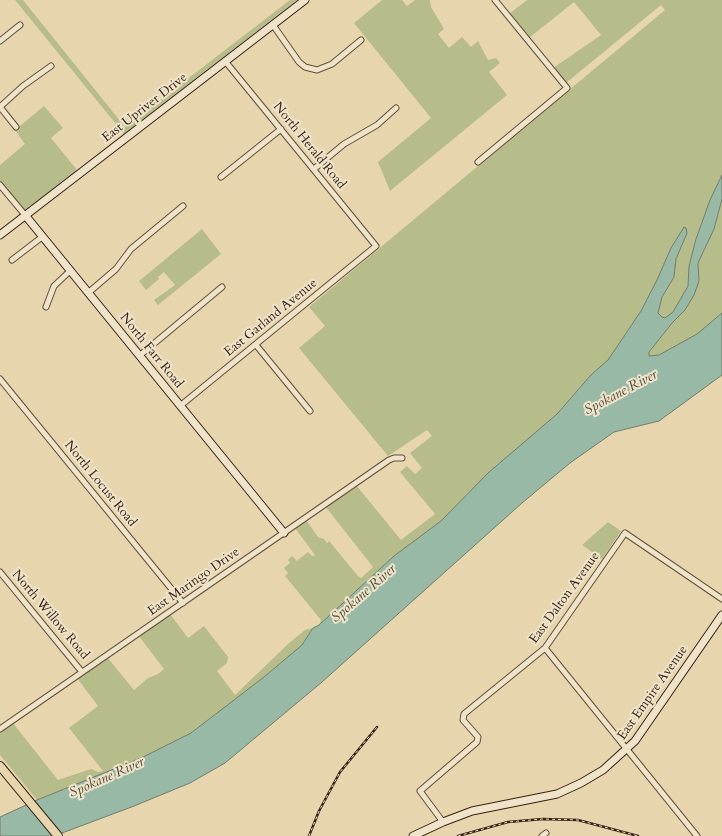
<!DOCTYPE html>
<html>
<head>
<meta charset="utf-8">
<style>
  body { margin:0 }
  canvas { display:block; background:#e7d5ae }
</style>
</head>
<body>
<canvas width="722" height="836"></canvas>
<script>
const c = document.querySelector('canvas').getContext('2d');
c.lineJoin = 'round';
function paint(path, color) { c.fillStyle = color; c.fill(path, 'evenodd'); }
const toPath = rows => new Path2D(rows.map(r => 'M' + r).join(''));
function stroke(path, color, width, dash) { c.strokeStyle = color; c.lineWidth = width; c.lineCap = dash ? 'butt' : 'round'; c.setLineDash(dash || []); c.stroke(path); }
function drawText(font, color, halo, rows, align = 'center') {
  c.font = font + ' Cardo,serif'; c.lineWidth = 4; c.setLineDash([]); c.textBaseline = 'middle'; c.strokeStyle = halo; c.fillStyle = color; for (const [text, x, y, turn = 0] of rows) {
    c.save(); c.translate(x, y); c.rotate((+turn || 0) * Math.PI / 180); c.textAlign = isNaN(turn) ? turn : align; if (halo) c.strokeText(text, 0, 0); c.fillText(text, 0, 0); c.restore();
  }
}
paint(toPath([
  [15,0,23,0,125,127,290,0,297,0,124,134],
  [382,0,402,0,407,6,415,0,430,0,431,7,444,29,438,34,449,48,462,37,471,47,478,41,488,60,496,58,500,63,489,72,507,95,390,191,378,162,431,118,354,23],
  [527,0,722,0,722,175,710,200,696,239,689,266,688,286,673,312,665,318,662,317,658,313,662,297,674,277,676,259,687,233,671,248,657,280,641,311,608,360,591,375,557,414,488,473,441,521,394,556,319,625,321,620,285,576,288,573,284,568,290,563,288,560,292,556,297,561,308,552,312,556,315,555,295,528,306,520,318,537,324,539,327,543,329,541,358,576,361,578,373,567,325,506,356,485,401,540,435,514,400,472,407,466,415,474,422,468,410,453,432,436,427,430,388,456,299,348,325,326,309,307,665,10,661,5,566,83,553,68,601,35,574,2,529,38,509,14],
  [44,106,63,128,51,138,77,170,24,212,0,182,0,165,25,144,15,130],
  [722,199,722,313,697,334,659,355,649,356,649,352,673,322,685,310,699,281,698,263,714,229],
  [202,229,221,254,158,305,154,300,175,285,164,272,158,277,159,279,146,290,139,281],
  [608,522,621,531,602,559,582,545],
  [170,614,188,638,204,626,228,657,227,663,217,671,235,695,288,644,305,630,313,628,302,645,264,677,191,733,141,758,37,800,0,755,0,731,12,722,58,780,91,769,98,772,103,771,69,728,98,706,77,678,107,657,134,690,148,678,158,674,164,669,138,635]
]), '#b6bd8a');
const water = toPath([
  [722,175,722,199,714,229,698,263,699,281,694,295,685,310,673,322,649,352,649,356,659,355,697,334,722,313,722,375,659,421,614,432,570,463,522,503,322,682,225,763,190,783,134,806,54,836,0,836,0,817,37,800,141,758,191,733,264,677,302,645,313,628,319,625,394,556,441,521,488,473,557,414,591,375,608,360,641,311,657,280,671,248,684,227,686,228,687,233,676,259,674,277,662,297,658,313,662,317,665,318,673,312,688,286,689,266,696,239,710,200,722,175]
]);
paint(water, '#98b9a5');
stroke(water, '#717c6b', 1);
const street = toPath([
  [273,25,299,62,305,67,317,70,332,64,361,40],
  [0,41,20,25],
  [0,107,23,86,51,66],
  [0,107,16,127],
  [478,162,567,88,495,0],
  [314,169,344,144,377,125,396,108],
  [221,177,281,129],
  [0,185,25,215],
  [12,260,42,237],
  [88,293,116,269,131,249,183,206],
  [46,307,54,286,70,271],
  [256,345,310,411],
  [139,356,222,287],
  [0,379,183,603],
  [180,406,376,246,225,61],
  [0,572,82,672],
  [545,648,697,836],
  [0,729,389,460,394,458,402,458],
  [443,822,420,791,477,742,478,737,463,720,464,714,545,648,625,533,722,599],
  [542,836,546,833]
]);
const secondary = toPath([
  [25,215,284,533],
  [0,235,305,0],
  [413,836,443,822,472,811,557,794,581,783,603,770,635,741,722,615]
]);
const primary = toPath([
  [0,766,58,836]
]);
stroke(street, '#634e3a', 7);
stroke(secondary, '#372113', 9);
stroke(primary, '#372113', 10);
stroke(street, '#efe4ca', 5);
stroke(secondary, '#efe4ca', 7);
stroke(primary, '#e7d5ae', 8);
const rail = toPath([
  [309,836,319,811,340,772,377,727],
  [458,836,508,822,543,819,578,820,638,836]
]);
stroke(rail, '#372113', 2.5);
stroke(rail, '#efe4ca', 1, [3]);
drawText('13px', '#372113', '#efe4ca', [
  ["East Upriver Drive",145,108,-38],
  ["North Herald Road",309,146,51],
  ["East Garland Avenue",271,318,-39],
  ["North Farr Road",151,351,51],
  ["North Locust Road",100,484,51],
  ["East Maringo Drive",194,582,-35],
  ["East Dalton Avenue",565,598,-54],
  ["North Willow Road",50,615,50],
  ["East Empire Avenue",653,693,-55]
]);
drawText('italic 14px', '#4f4738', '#efe4ca', [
  ["Spokane River",621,393,-28],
  ["Spokane River",364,594,-41],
  ["Spokane River",107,778,-24]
]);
</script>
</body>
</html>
